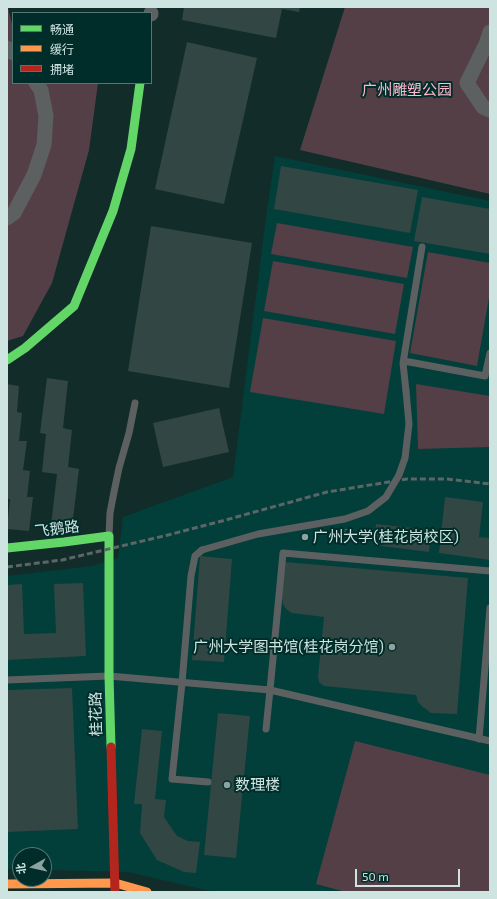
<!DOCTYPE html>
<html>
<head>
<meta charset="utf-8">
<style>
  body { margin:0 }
  #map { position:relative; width:497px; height:899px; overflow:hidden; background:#122c2a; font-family:"Exo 2","Noto Sans SC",sans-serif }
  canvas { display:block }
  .frame { position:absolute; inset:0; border:8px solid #cde4e1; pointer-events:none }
  .legend { position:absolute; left:12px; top:12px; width:140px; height:72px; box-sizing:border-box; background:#002d2a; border:1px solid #527673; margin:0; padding:5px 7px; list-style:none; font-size:12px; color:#cde4e1 }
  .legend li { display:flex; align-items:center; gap:8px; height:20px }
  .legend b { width:20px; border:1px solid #527673 }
  .north { position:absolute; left:12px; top:847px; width:40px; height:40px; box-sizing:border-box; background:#002d2a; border:1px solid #527673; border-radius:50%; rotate:262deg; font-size:11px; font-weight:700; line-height:16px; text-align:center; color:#cde4e1 }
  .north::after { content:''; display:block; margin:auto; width:14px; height:18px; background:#8ca4a1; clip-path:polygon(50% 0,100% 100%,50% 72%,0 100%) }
  .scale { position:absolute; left:355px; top:869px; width:105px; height:18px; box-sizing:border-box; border:2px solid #cde4e1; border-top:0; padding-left:5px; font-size:12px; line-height:14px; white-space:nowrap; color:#cde4e1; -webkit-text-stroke:3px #002d2a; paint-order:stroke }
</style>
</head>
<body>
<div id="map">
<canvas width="497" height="899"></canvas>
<div class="frame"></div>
<ul class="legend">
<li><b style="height:5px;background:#63d668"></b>畅通</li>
<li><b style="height:5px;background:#ff974d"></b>缓行</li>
<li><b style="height:5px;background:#b3261e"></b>拥堵</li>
</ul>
<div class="north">北</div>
<div class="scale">50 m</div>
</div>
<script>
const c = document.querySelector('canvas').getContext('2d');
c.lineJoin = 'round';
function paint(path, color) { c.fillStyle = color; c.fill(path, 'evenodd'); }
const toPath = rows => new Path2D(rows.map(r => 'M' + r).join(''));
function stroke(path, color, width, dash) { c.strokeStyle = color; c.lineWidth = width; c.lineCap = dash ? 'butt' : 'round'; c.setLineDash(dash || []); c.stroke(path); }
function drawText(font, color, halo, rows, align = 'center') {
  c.font = font + ' "Exo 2","Noto Sans SC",sans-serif'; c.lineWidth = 4; c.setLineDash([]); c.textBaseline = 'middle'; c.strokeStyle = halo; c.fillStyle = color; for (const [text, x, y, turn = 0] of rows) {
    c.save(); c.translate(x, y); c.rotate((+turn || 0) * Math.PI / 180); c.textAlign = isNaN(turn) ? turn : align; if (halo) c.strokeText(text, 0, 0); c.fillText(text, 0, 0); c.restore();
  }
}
paint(toPath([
  [275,156,490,201,490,892,214,892,128,872,44,870,44,855,20,855,20,869,7,869,7,576,92,566,118,558,123,517,233,477,266,217]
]), '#023e3a');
paint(toPath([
  [7,7,8,7,13,29,13,83,98,83,89,150,52,283,23,336,7,341],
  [345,7,490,7,490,194,300,150],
  [277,223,413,247,407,278,271,254],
  [428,252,490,263,490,292,477,366,410,353],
  [273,261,404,284,395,334,264,311],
  [263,318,396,341,384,414,250,392],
  [416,384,490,396,490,447,418,449],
  [355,741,490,775,490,892,346,892,316,884]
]), '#543f46');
paint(toPath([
  [184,7,300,7,299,12,282,9,276,38,182,20],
  [187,42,257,58,224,204,155,189],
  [281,166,418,190,410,233,274,209],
  [422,197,490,209,490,254,414,241],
  [151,226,252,243,229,388,128,371],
  [47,378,68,381,63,428,72,430,68,467,79,469,72,527,51,525,57,474,42,472,46,434,40,433],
  [7,384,19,386,17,412,22,413,19,441,27,441,23,470,30,471,27,497,33,497,29,531,7,529,10,499,7,499],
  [219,408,229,452,163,467,153,423],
  [445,497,483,502,479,537,490,538,490,560,439,553],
  [376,524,431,530,429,552,374,545],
  [200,556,232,559,224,662,192,660],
  [285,562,468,578,457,714,431,713,423,707,418,702,416,695,324,686,319,682,318,676,324,617,292,613,286,609,283,604,282,597],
  [83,583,86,656,7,660,7,585,22,584,24,634,56,633,54,584],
  [72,688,78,829,7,832,7,690],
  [218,713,250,716,236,858,204,855],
  [142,729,162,731,155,799,166,800,164,817,177,836,188,841,200,842,196,873,184,872,157,860,140,833,142,804,134,804]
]), '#324644');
stroke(toPath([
  [328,534,346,532,346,529]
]), '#5d6263', 2.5, [2, 2]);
stroke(toPath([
  [404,361,485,376,490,353],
  [406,391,403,363,422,247],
  [109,536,110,513,114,492,119,468,129,433,135,403],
  [202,550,195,556,191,576,182,683,172,779,208,782],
  [7,680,109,676,270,690,490,741],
  [266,729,270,690,283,553,490,571],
  [479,739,490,608]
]), '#5d6060', 7);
stroke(toPath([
  [151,14,151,13],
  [490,32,486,44,467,83,483,107,490,110],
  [7,48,13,53],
  [7,218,14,213,34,175,44,145,46,116,41,90,36,83]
]), '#5d6060', 15);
stroke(toPath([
  [7,360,25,348,74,306,113,211,131,149,140,83],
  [7,548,64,542,109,536,109,676,111,747]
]), '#63d668', 9);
stroke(toPath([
  [7,884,115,883,147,892]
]), '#ff974d', 9);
stroke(toPath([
  [111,747,115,892]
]), '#b3261e', 9);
stroke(toPath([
  [7,567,62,560,168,535,222,521,327,492,407,479,447,479,490,484]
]), '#5c6666', 3, [6, 3]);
stroke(toPath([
  [202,550,258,534,345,519,368,511,386,497,399,475,405,458,409,424,406,391]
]), '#5d6060', 7);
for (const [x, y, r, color] of [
  [305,537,4,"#8ca4a1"],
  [392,647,4,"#8ca4a1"],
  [227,785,4,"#8ca4a1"]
]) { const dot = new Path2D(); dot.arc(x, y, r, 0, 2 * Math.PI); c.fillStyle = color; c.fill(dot); stroke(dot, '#002d2a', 1.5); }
drawText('15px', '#febacc', '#002d2a', [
  ["广州雕塑公园",407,90]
]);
drawText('15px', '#cde4e1', '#002d2a', [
  ["飞鹅路",57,529,-7],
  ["桂花路",96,714,-91]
]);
drawText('15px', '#cde4e1', '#002d2a', [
  ["广州大学(桂花岗校区)",313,537],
  ["广州大学图书馆(桂花岗分馆)",384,647,"right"],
  ["数理楼",235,785]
], 'left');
</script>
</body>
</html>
